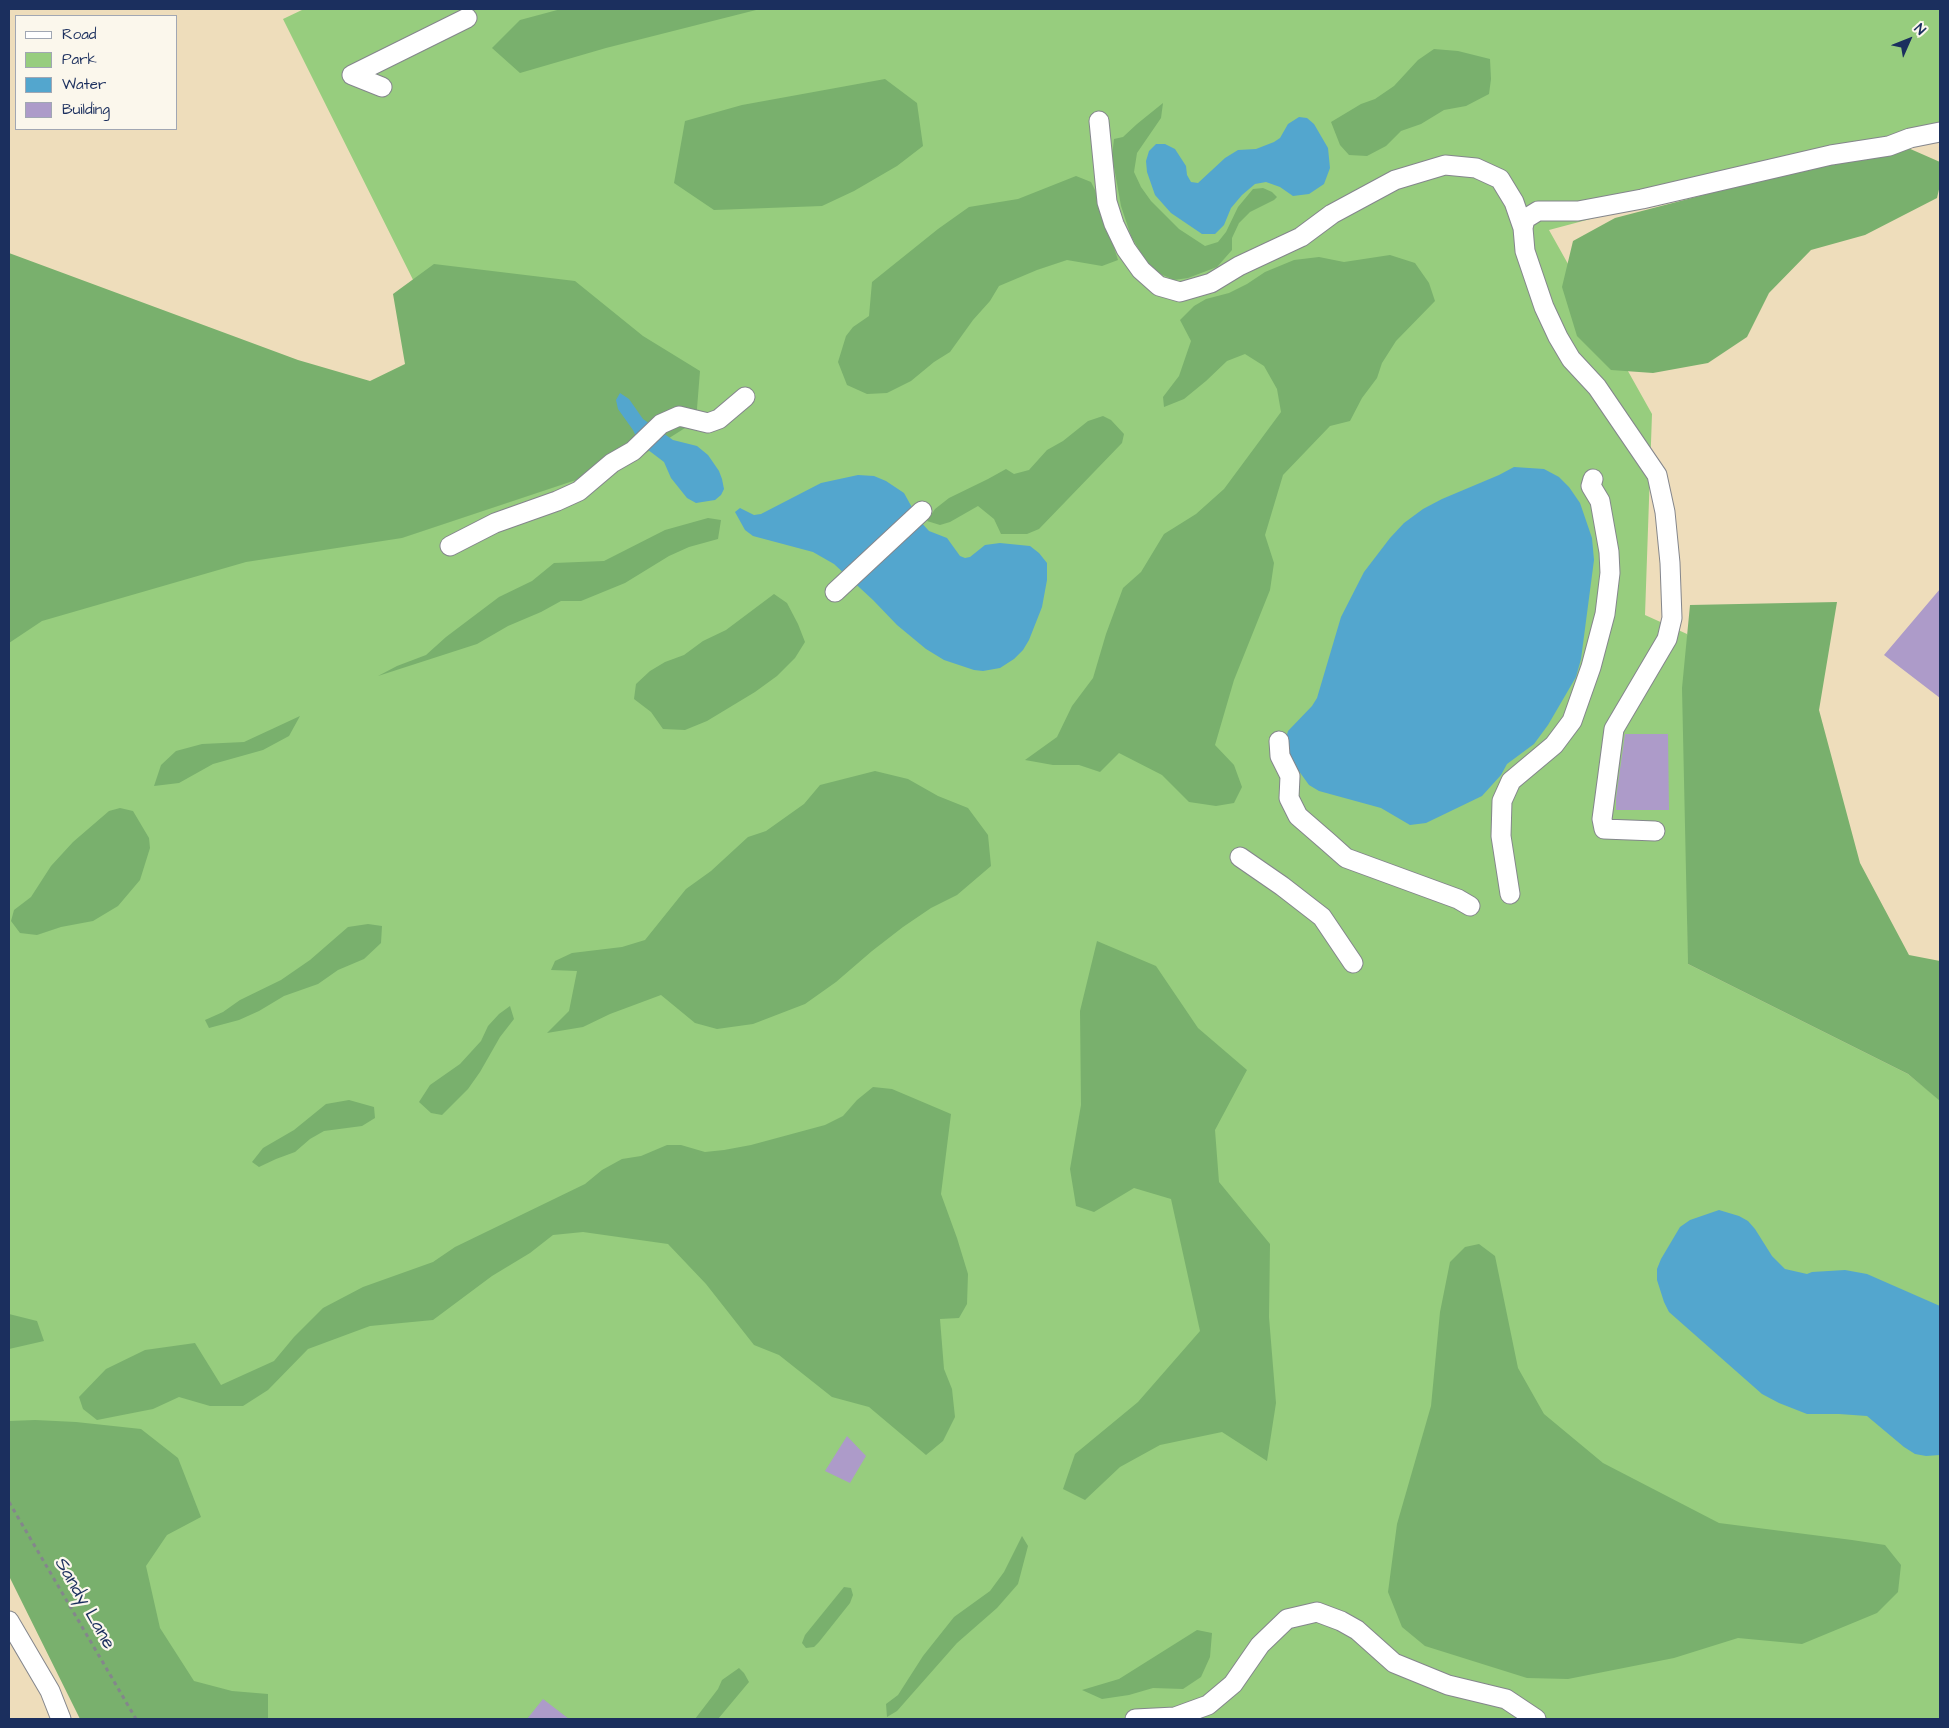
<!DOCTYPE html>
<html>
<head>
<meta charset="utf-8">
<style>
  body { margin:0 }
  #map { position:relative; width:1949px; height:1728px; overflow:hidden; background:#edb; font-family:"Architects Daughter",sans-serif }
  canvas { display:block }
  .frame { position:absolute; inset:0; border:10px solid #1b2f5e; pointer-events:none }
  .legend { position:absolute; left:15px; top:15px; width:162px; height:115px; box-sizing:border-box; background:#fbf7ec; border:1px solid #a1a7b3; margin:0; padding:6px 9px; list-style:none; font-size:15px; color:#1b2f5e }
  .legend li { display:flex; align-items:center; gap:10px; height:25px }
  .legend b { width:25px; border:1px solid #a1a7b3 }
  .north { position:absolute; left:1884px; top:15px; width:50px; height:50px; -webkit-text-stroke:4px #fbf7ec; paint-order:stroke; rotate:46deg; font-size:14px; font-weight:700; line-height:20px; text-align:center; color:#1b2f5e }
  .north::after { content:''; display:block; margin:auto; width:18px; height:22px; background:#1b2f5e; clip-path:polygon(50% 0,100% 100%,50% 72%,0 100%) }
</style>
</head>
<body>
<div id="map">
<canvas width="1949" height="1728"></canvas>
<div class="frame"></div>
<ul class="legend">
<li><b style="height:6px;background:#fff"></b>Road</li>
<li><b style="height:14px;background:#97cd7e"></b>Park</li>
<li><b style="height:14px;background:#53a6ce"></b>Water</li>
<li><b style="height:14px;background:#ad9bc9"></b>Building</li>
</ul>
<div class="north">N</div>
</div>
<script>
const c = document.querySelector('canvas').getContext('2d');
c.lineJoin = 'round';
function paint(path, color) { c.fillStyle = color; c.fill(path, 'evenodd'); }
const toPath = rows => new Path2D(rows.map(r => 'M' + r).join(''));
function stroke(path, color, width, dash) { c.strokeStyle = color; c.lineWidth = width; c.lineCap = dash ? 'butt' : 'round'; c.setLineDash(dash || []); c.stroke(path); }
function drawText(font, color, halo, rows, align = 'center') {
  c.font = font + ' "Architects Daughter",sans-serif'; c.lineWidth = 4.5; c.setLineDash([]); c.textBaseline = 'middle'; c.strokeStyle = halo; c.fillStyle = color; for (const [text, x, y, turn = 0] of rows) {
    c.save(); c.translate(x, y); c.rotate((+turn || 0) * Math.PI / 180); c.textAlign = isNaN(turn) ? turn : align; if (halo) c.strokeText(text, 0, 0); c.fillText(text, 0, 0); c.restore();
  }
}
paint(toPath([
  [304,9,1940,9,1940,126,1549,230,1652,414,1645,615,1687,634,1688,964,1908,1074,1940,1100,1940,1719,167,1719,9,1436,9,603,454,362,283,19]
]), '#97cd7e');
paint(toPath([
  [561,9,760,9,606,48,520,73,492,48,520,20],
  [1434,49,1458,51,1490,59,1491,79,1489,94,1466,106,1444,110,1421,124,1401,131,1386,146,1367,156,1349,155,1340,145,1331,122,1361,104,1375,99,1394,86,1418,60],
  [885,79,917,103,923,146,897,166,854,191,822,206,714,210,674,183,685,121,742,105],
  [1163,103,1161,118,1137,153,1134,172,1141,187,1151,201,1179,229,1205,246,1218,242,1226,232,1238,207,1253,189,1263,188,1272,192,1277,197,1274,200,1250,212,1239,223,1232,238,1232,250,1217,267,1188,278,1174,280,1158,273,1145,260,1131,236,1121,206,1112,156,1114,139,1123,137,1137,124],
  [1899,144,1940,162,1940,185,1937,198,1865,235,1811,250,1769,293,1747,337,1708,363,1653,373,1611,370,1577,336,1562,287,1573,241,1615,218],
  [1076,176,1091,182,1095,190,1118,260,1102,266,1067,260,1037,270,999,286,990,301,973,320,950,352,934,362,911,381,887,393,867,394,847,385,838,362,846,336,853,327,869,316,872,282,938,229,969,207,1018,199],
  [9,253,298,360,370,381,405,364,393,294,434,264,575,281,643,336,700,371,696,421,633,461,402,538,246,562,42,621,9,643],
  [1390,255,1415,263,1429,283,1435,301,1396,341,1382,363,1377,378,1362,398,1350,421,1330,426,1283,475,1265,535,1274,563,1270,590,1234,680,1215,745,1234,765,1242,787,1234,803,1216,806,1189,802,1162,775,1119,753,1100,772,1079,765,1053,765,1025,760,1057,737,1072,706,1093,678,1106,634,1123,588,1141,572,1164,534,1196,514,1224,489,1281,412,1277,389,1264,366,1245,354,1227,361,1206,381,1184,399,1164,407,1163,397,1179,376,1191,341,1180,320,1194,306,1206,299,1229,293,1247,284,1265,272,1294,260,1319,257,1344,262],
  [1103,416,1111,420,1124,434,1122,443,1039,529,1027,534,1001,534,994,519,978,506,950,522,940,525,927,521,935,509,949,498,988,479,1006,469,1014,474,1029,470,1047,450,1063,441,1088,421],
  [708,518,721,520,718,539,689,547,669,556,625,583,581,601,561,601,541,612,508,626,477,644,378,676,397,666,426,655,446,637,499,597,532,581,554,563,604,561,665,530],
  [774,594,787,603,798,624,805,642,795,658,777,676,755,692,707,721,685,730,663,729,651,712,634,699,636,684,650,671,665,662,684,655,703,641,726,630],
  [1837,602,1819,710,1860,863,1909,955,1940,961,1940,1101,1908,1074,1688,964,1682,688,1690,605],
  [300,716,289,736,263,750,213,764,179,783,154,786,161,765,176,751,202,744,244,742],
  [875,771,908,779,938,796,968,808,988,835,991,866,957,895,931,908,903,927,872,951,836,982,805,1004,753,1024,717,1029,695,1023,661,995,610,1014,583,1027,547,1033,569,1011,577,971,551,970,555,961,572,953,622,947,645,940,686,889,711,871,748,837,766,831,804,804,820,785],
  [120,808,133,811,149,838,150,848,140,880,118,906,93,921,61,927,37,935,20,933,11,921,14,910,31,897,51,866,73,842,109,811],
  [368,924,382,926,381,943,364,959,338,970,318,984,284,996,259,1011,239,1020,209,1028,205,1020,223,1012,240,1000,281,980,310,960,348,927],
  [1097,941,1156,966,1198,1028,1247,1070,1215,1130,1219,1182,1270,1244,1269,1317,1276,1403,1267,1461,1222,1432,1160,1445,1120,1467,1085,1500,1063,1489,1075,1454,1138,1402,1200,1331,1171,1199,1134,1188,1094,1212,1076,1206,1070,1169,1081,1105,1080,1011],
  [510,1006,514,1019,500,1037,480,1072,468,1089,442,1115,431,1113,419,1102,430,1085,460,1064,481,1041,488,1026,499,1014],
  [873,1087,892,1089,951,1114,941,1194,957,1238,968,1274,967,1304,959,1318,940,1319,944,1369,952,1389,955,1417,943,1441,926,1455,869,1407,832,1397,779,1355,754,1345,706,1284,668,1244,583,1232,553,1235,530,1253,492,1276,433,1320,370,1326,308,1349,268,1390,243,1406,210,1406,179,1397,153,1409,97,1420,83,1409,79,1397,106,1369,145,1350,195,1343,221,1385,274,1361,294,1337,323,1308,363,1287,433,1262,455,1247,585,1184,602,1170,622,1159,641,1156,667,1145,681,1145,705,1152,724,1150,751,1145,825,1125,843,1116,857,1100],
  [349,1100,374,1107,375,1118,362,1126,324,1131,310,1139,295,1152,276,1159,259,1167,252,1162,263,1148,294,1130,326,1104],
  [1479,1244,1495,1256,1518,1368,1544,1414,1603,1463,1719,1523,1852,1540,1885,1545,1901,1565,1898,1592,1877,1613,1802,1644,1738,1638,1674,1658,1568,1679,1527,1678,1425,1646,1402,1627,1388,1592,1397,1524,1431,1406,1440,1312,1450,1262,1465,1247],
  [9,1314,37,1321,44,1341,9,1349],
  [35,1420,76,1422,141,1429,178,1458,201,1517,167,1535,146,1566,160,1628,194,1681,232,1691,268,1694,268,1719,80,1719,9,1576,9,1421],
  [1022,1536,1028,1546,1018,1584,997,1608,957,1643,897,1711,887,1717,886,1704,898,1695,923,1656,954,1617,990,1591,1004,1572],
  [844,1587,851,1588,853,1595,850,1603,819,1642,814,1647,806,1648,802,1643,805,1635],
  [1197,1630,1212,1633,1210,1657,1201,1677,1183,1689,1153,1688,1129,1695,1102,1699,1082,1690,1119,1679],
  [739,1668,744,1673,749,1682,718,1719,695,1719,718,1689,722,1680]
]), '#79b06d');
paint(toPath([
  [1299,117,1307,118,1314,124,1328,148,1330,168,1324,184,1309,194,1293,196,1280,187,1266,182,1255,184,1242,195,1231,208,1224,225,1215,234,1202,234,1171,213,1155,195,1147,172,1146,161,1149,151,1156,144,1165,144,1175,149,1186,166,1187,175,1191,182,1198,183,1225,158,1238,150,1256,149,1274,142,1280,138,1288,124],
  [620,393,629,399,643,419,673,440,697,446,708,455,719,471,722,479,724,489,721,495,715,500,696,503,687,498,671,478,664,462,639,443,633,430,618,409,616,400],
  [1514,467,1544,469,1559,477,1569,487,1580,503,1592,538,1594,560,1581,659,1576,677,1548,725,1534,744,1507,764,1501,775,1482,796,1426,823,1410,825,1381,808,1319,791,1309,785,1288,756,1286,738,1288,731,1312,706,1317,698,1341,617,1364,572,1390,538,1404,523,1423,509,1442,499,1499,475],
  [858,475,874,476,886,481,904,493,919,520,929,531,947,538,960,556,965,558,970,557,985,545,1000,543,1030,546,1039,553,1047,563,1047,580,1042,607,1029,640,1023,650,1014,659,1000,668,983,671,974,670,944,660,926,649,897,625,873,600,834,564,813,552,753,536,745,530,735,512,740,508,754,515,761,514,821,483],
  [1719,1210,1739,1216,1748,1221,1755,1229,1772,1256,1785,1269,1807,1274,1812,1272,1845,1270,1867,1274,1940,1306,1940,1455,1926,1456,1915,1454,1904,1447,1867,1416,1839,1414,1807,1414,1779,1403,1762,1394,1669,1312,1664,1302,1657,1280,1657,1269,1661,1259,1680,1227,1690,1220]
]), '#53a6ce');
paint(toPath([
  [1940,589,1940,698,1884,655],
  [1625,734,1668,734,1669,810,1616,810,1616,798],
  [847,1436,866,1456,850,1483,825,1471],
  [543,1699,569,1719,527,1719]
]), '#ad9bc9');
const minor = toPath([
  [382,87,352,75,467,18],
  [1099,121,1107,202,1114,224,1126,249,1141,270,1159,286,1180,292,1211,283,1239,266,1301,237,1332,214,1395,180,1445,165,1476,168,1500,179,1514,202,1523,228],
  [450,546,495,523,557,501,579,491,612,463,633,451,661,424,679,416,708,423,719,419,745,397],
  [835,592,922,511],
  [1279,741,1280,756,1290,776,1289,798,1298,816,1328,842,1346,858,1458,899,1470,906],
  [1655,831,1604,829,1602,819,1614,729,1667,639,1672,618,1670,563,1665,512,1657,475,1597,387,1571,359,1558,337,1544,307,1525,251,1523,228,1525,219,1538,211,1578,211,1642,199,1831,155,1889,146,1910,138,1940,132],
  [1240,857,1282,886,1322,917,1353,963],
  [1510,894,1501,836,1502,801,1511,781,1554,745,1572,721,1591,667,1605,614,1610,573,1609,552,1600,501,1591,486,1593,479],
  [9,1621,50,1691,61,1719],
  [1135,1719,1175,1717,1208,1705,1233,1684,1260,1645,1287,1619,1317,1612,1341,1621,1357,1630,1394,1663,1448,1685,1506,1699,1536,1719]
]);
stroke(minor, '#84868c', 21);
stroke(toPath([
  [9,1502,136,1719]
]), '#84868c', 3, [4, 4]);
stroke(minor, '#fff', 19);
drawText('19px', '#1b2f5e', '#fbf7ec', [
  ["Sandy Lane",84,1604,60]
]);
</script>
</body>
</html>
